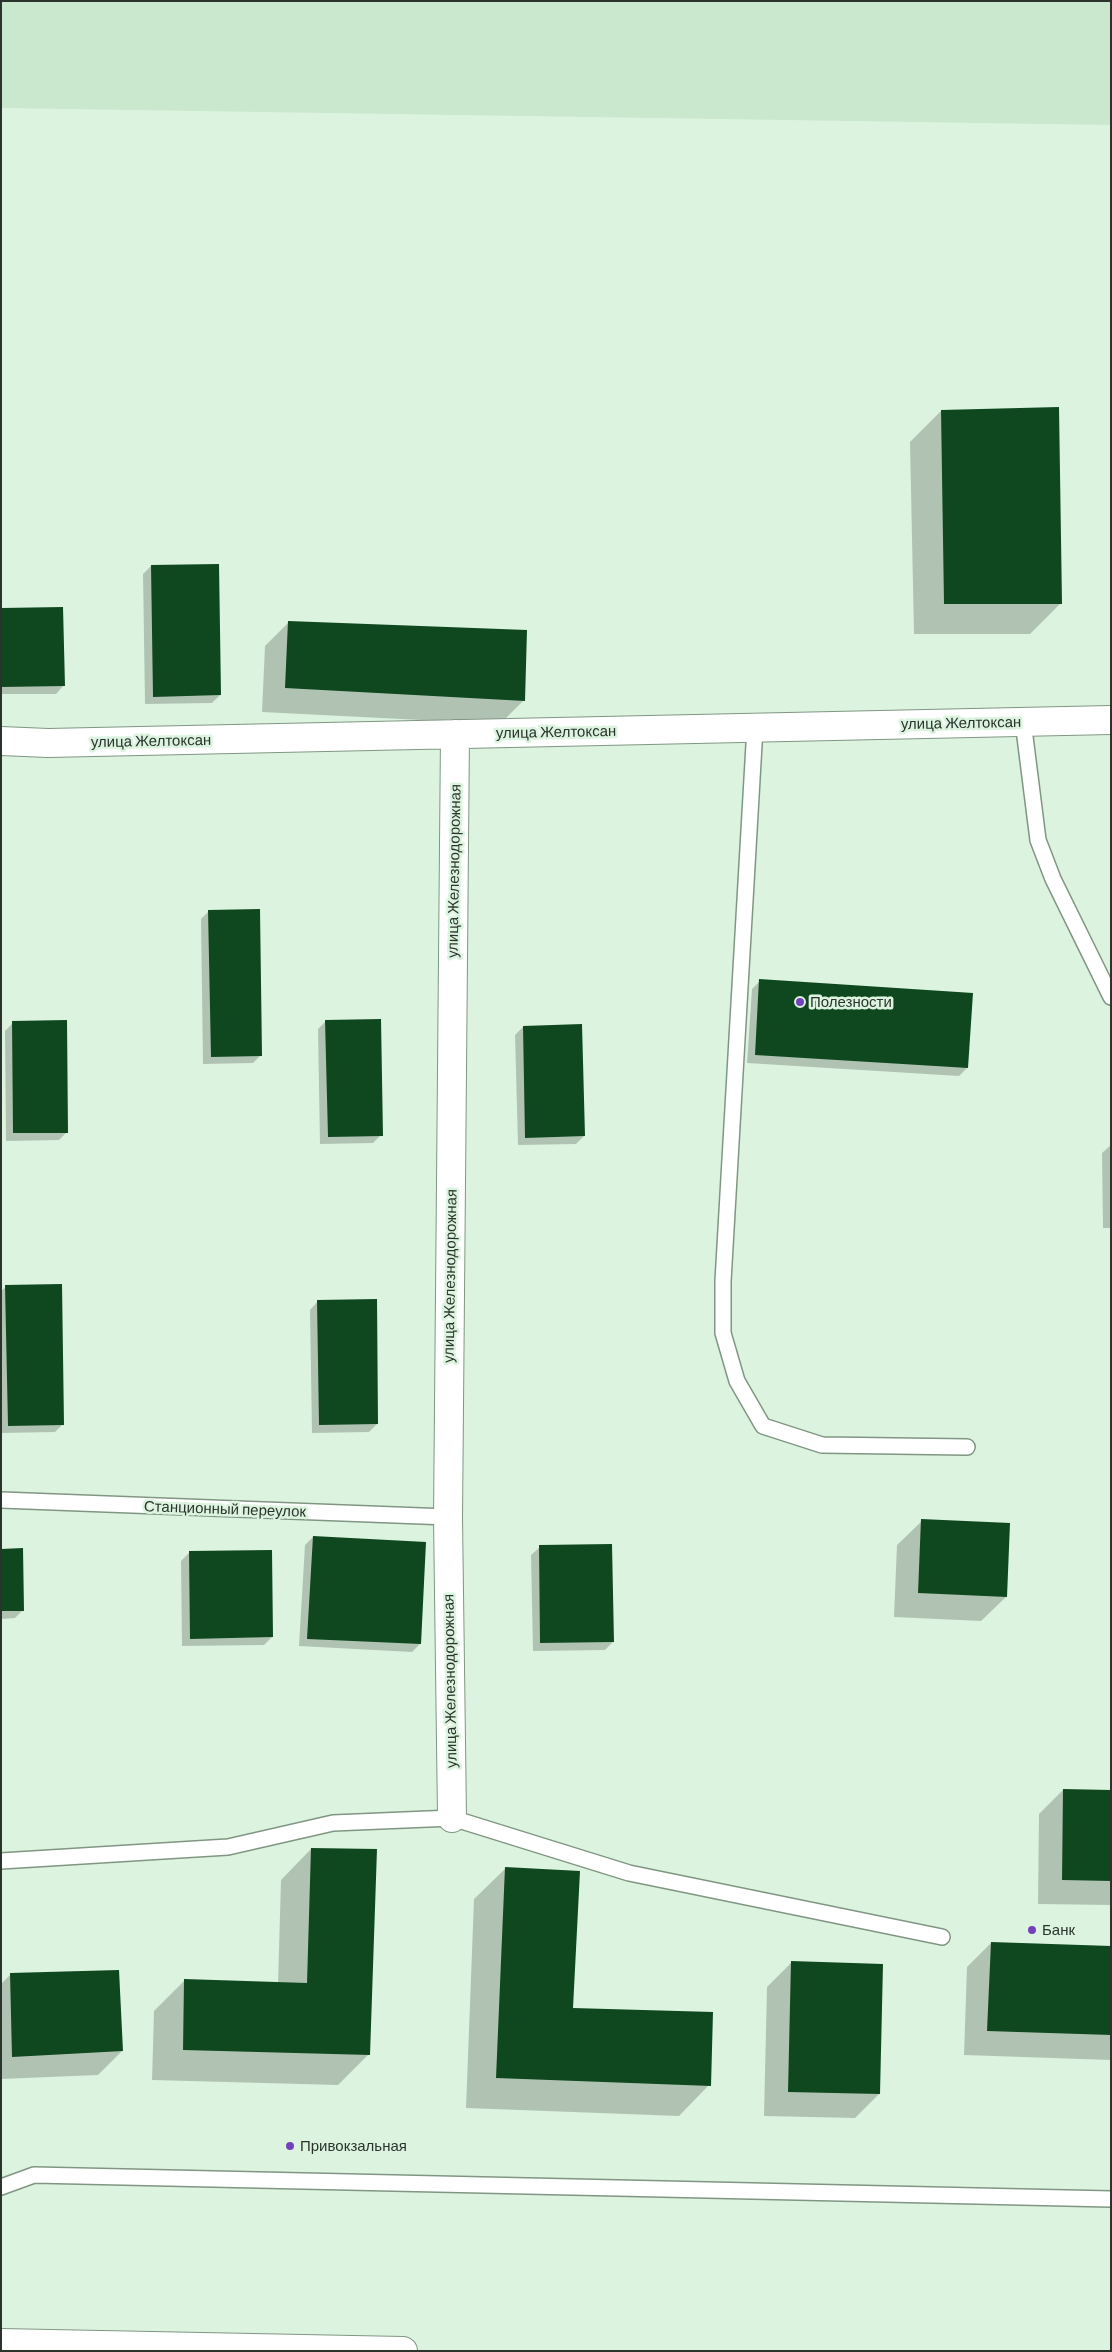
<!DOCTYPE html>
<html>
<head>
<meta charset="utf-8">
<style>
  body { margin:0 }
  #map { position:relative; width:1112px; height:2352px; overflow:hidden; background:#dcf4df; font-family:Barlow,sans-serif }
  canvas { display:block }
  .frame { position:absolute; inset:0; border:2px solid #2b342c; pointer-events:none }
</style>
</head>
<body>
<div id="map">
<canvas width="1112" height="2352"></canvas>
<div class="frame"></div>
</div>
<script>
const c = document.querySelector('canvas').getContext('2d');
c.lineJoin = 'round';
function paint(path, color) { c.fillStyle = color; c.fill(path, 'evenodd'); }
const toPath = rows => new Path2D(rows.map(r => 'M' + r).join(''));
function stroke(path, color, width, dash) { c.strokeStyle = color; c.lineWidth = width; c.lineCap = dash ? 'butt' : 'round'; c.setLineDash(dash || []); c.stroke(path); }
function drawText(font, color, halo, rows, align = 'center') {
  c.font = font + ' Barlow,sans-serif'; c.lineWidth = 5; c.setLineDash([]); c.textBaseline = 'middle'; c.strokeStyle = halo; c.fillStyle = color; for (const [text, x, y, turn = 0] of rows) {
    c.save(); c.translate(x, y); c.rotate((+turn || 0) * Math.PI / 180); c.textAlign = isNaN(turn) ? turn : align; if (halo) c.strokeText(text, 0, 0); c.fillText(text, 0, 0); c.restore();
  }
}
paint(toPath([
  [1,1,1111,1,1111,125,1,108]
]), '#cae8cd');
paint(toPath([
  [941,411,1061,603,1030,634,914,634,910,442],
  [151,566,220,695,212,703,145,704,143,574],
  [1,610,64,685,56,694,1,694],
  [289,622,524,700,500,724,262,712,265,646],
  [209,911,261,1055,253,1063,203,1064,201,919],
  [760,981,967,1068,959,1076,747,1063,752,989],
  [326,1021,381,1135,373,1143,320,1144,318,1029],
  [13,1023,67,1132,59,1140,6,1141,5,1031],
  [523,1027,584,1136,576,1144,518,1145,515,1035],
  [1111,1145,1111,1228,1103,1228,1102,1153],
  [6,1287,63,1424,55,1432,1,1433,1,1291],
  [318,1301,377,1424,369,1432,312,1433,310,1310],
  [922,1521,1006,1597,981,1621,894,1617,897,1545],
  [313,1537,420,1644,412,1652,299,1646,305,1545],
  [540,1547,613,1642,605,1650,533,1651,531,1555],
  [1,1550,23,1610,15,1618,1,1619],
  [189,1553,272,1637,264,1645,182,1646,181,1561],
  [1063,1790,1111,1791,1111,1905,1038,1904,1039,1814],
  [311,1849,369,2054,338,2085,152,2080,154,2011,185,1980,278,1984,281,1880],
  [505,1869,572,2010,709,2085,679,2116,466,2108,474,1899],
  [991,1943,1111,1947,1111,2060,964,2055,967,1967],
  [791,1963,879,2094,855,2118,764,2116,767,1987],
  [11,1974,122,2051,98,2075,1,2079,1,1984]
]), '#0003');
paint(toPath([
  [1059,407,1062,604,944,604,941,410],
  [219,564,221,695,153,697,151,565],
  [63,607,65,686,1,687,1,608],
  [288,621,527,630,525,701,285,688],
  [260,909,262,1056,211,1057,208,910],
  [759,979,973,993,968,1068,755,1055],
  [381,1019,383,1136,328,1137,325,1020],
  [67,1020,68,1133,13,1133,12,1021],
  [582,1024,585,1136,525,1138,523,1026],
  [62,1284,64,1425,8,1426,5,1285],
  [377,1299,378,1424,319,1425,317,1300],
  [921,1519,1010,1523,1007,1597,918,1593],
  [313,1536,426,1542,421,1644,307,1639],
  [612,1544,614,1642,540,1643,539,1545],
  [23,1548,24,1611,1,1611,1,1549],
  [272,1550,273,1637,190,1639,189,1551],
  [1063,1789,1111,1790,1111,1881,1062,1880],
  [311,1848,377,1849,370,2055,183,2050,184,1979,307,1983],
  [505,1867,580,1871,573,2008,713,2012,711,2086,496,2078],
  [991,1942,1111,1946,1111,2035,987,2031],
  [791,1961,883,1964,880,2094,788,2092],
  [119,1970,123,2051,12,2057,10,1973]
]), '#0f481f');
const lane = toPath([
  [1023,721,1038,840,1053,879,1111,997],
  [755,727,723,1281,723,1333,737,1381,763,1426,822,1445,967,1447],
  [1,1500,448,1517],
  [1,1861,228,1847,333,1823,452,1818,629,1873,942,1937],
  [1,2187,34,2175,1111,2199]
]);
const street = toPath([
  [1,741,48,743,1111,720],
  [452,1818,448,1517,455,734]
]);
const secondary = toPath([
  [1,2343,403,2351]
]);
stroke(lane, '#809683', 18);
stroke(street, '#809683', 30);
stroke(secondary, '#809683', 30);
stroke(lane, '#fff', 15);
stroke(street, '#fff', 28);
stroke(secondary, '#fff', 28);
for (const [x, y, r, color] of [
  [800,1002,5,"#7342ba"],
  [1032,1930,5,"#7342ba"],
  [290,2146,5,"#7342ba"]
]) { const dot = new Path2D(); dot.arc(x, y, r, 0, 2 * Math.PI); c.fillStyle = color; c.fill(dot); stroke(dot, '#dcf4df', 2); }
drawText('15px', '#2b342c', '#dcf4df', [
  ["улица Желтоксан",961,723,-1],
  ["улица Желтоксан",556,732,-1],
  ["улица Желтоксан",151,741,-1],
  ["улица Железнодорожная",454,871,-89],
  ["улица Железнодорожная",450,1276,-89],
  ["Станционный переулок",225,1509,2],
  ["улица Железнодорожная",450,1681,-91]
]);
drawText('15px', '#2b342c', '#dcf4df', [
  ["Полезности",810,1002],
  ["Банк",1042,1930],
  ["Привокзальная",300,2146]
], 'left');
</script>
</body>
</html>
